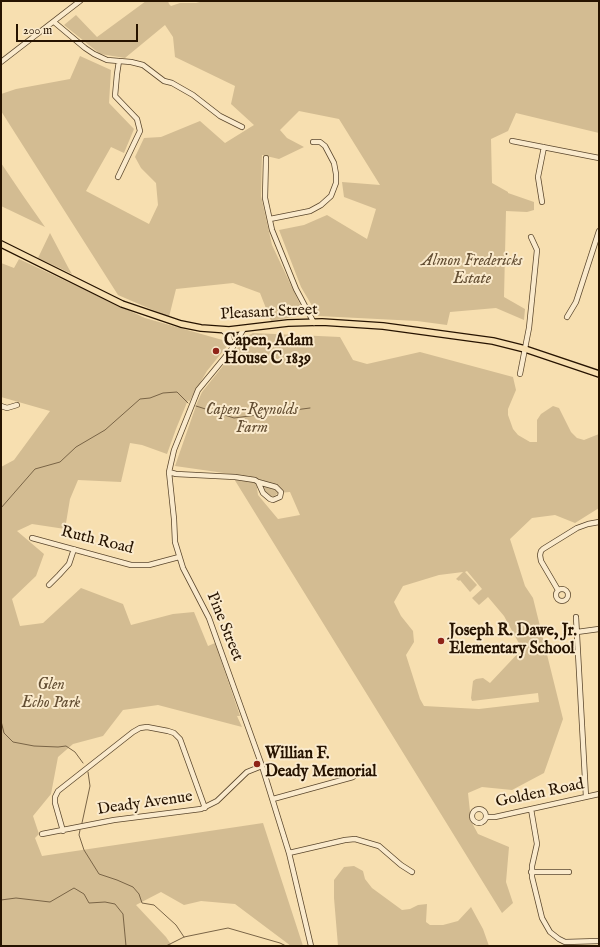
<!DOCTYPE html>
<html>
<head>
<meta charset="utf-8">
<style>
  body { margin:0 }
  #map { position:relative; width:600px; height:947px; overflow:hidden; background:#f7dfb0; font-family:"IM FELL English",serif }
  canvas { display:block }
  .frame { position:absolute; inset:0; border:2px solid #261300; pointer-events:none }
  .scale { position:absolute; left:16px; top:24px; width:122px; height:18px; box-sizing:border-box; border:2px solid #261300; border-top:0; padding-left:5px; font-size:12px; line-height:14px; white-space:nowrap; color:#261300; -webkit-text-stroke:3px #faeacc; paint-order:stroke }
</style>
</head>
<body>
<div id="map">
<canvas width="600" height="947"></canvas>
<div class="frame"></div>
<div class="scale">200 m</div>
</div>
<script>
const c = document.querySelector('canvas').getContext('2d');
c.lineJoin = 'round';
function paint(path, color) { c.fillStyle = color; c.fill(path, 'evenodd'); }
const toPath = rows => new Path2D(rows.map(r => 'M' + r).join(''));
function stroke(path, color, width, dash) { c.strokeStyle = color; c.lineWidth = width; c.lineCap = dash ? 'butt' : 'round'; c.setLineDash(dash || []); c.stroke(path); }
function drawText(font, color, halo, rows, align = 'center') {
  c.font = font + ' "IM FELL English",serif'; c.lineWidth = 4; c.setLineDash([]); c.textBaseline = 'middle'; c.strokeStyle = halo; c.fillStyle = color; for (const [text, x, y, turn = 0] of rows) {
    c.save(); c.translate(x, y); c.rotate((+turn || 0) * Math.PI / 180); c.textAlign = isNaN(turn) ? turn : align; if (halo) c.strokeText(text, 0, 0); c.fillText(text, 0, 0); c.restore();
  }
}
paint(toPath([
  [146,1,168,1,169,4,171,6,180,3,196,3,204,1,599,1,599,133,516,113,508,131,491,139,492,183,508,192,508,193,534,202,534,210,527,212,506,211,504,297,525,309,524,320,496,308,450,312,447,325,417,321,318,316,301,287,279,230,304,225,327,215,367,239,376,209,344,197,342,182,380,185,339,119,299,111,280,130,287,138,304,147,279,159,262,155,261,196,272,245,305,315,271,321,260,293,233,283,176,289,169,317,118,295,1,111,1,94,16,89,70,79,80,56,111,70,109,103,134,129,124,153,111,147,86,191,149,224,158,205,156,183,141,168,135,157,144,138,161,137,200,121,225,143,254,125,231,104,235,86,175,57,173,37,165,25,125,58,100,54,64,25,76,15,97,37],
  [1,163,24,197,45,227,1,206,2,196,1,195],
  [50,233,69,269,72,274,38,258],
  [19,259,145,318,226,341,228,345,207,371,189,402,188,400,176,429,167,454,142,445,130,443,121,482,78,480,70,499,65,529,32,524,17,531,44,554,36,576,12,599,20,626,43,623,81,588,123,604,131,625,173,614,194,612,208,646,215,643,240,716,237,716,242,727,158,705,123,710,103,736,73,744,58,757,51,794,33,816,39,834,35,838,42,856,263,823,303,946,291,946,235,904,201,901,184,905,161,892,136,905,166,937,172,946,1,946,1,467,14,460,50,411,1,397,1,263,14,268],
  [253,333,340,337,353,360,367,364,420,352,513,377,516,390,508,409,508,415,513,429,518,435,530,442,537,442,537,420,541,414,553,406,559,408,571,432,577,438,584,440,599,434,599,508,575,523,555,515,532,518,510,539,525,586,533,598,563,719,544,773,512,790,482,787,468,793,471,821,478,834,509,847,506,882,513,903,502,913,231,474,175,466,197,403,202,392,247,336],
  [259,487,272,498,278,493,290,492,300,515,278,519,258,495,257,488],
  [467,571,482,589,472,598,479,605,488,597,504,616,522,649,490,683,483,678,476,679,473,681,471,698,472,701,538,693,539,702,479,709,424,706,420,699,406,655,414,642,413,631,401,616,394,602,403,586,439,575,463,572,456,579,459,581,460,580,470,592,477,585,465,572],
  [354,866,363,871,365,879,372,888,402,910,410,909,418,905,427,904,426,922,430,925,443,925,458,921,471,907,483,929,489,946,338,946,334,898,334,880,344,867]
]), '#d3bc92');
stroke(toPath([
  [196,406,234,418,310,408],
  [1,508,35,469,60,462,76,447,105,430,140,399,150,398,163,393,177,392,188,403],
  [1,721,4,733,13,742,34,746,58,747,66,746,75,752,83,763],
  [82,823,90,786,88,772],
  [80,830,79,835,84,850,99,874,117,880,133,887,139,894,142,903,154,905,176,925,184,937],
  [1,900,16,898,50,902,74,888,84,894,89,903,105,902,115,904,123,914,126,946],
  [166,946,184,937,228,928,280,943,286,946]
]), '#796446', 1);
const minor = toPath([
  [54,22,85,48,94,54,107,60,131,62,143,65,164,81,172,83,193,95,220,116,242,127],
  [1,62,80,1],
  [512,141,599,158],
  [266,158,265,198,272,230,296,289,314,323],
  [118,177,140,131,137,119,115,96,117,74,119,61],
  [542,202,538,177,544,147],
  [270,219,310,211,321,205,331,196,336,183,336,174,334,163,325,146,320,142,313,142],
  [567,317,576,302,599,231],
  [223,330,229,337,232,347],
  [243,330,231,350,198,390,174,450,169,472,174,519,175,542,183,568,209,618,262,766,289,853,311,946],
  [520,374,529,328,537,250,531,237],
  [1,406,7,408,17,405],
  [169,472,176,474,235,477,255,480,258,482,259,484,263,493,270,499,273,500,280,497,281,492,276,487,258,482],
  [32,538,131,565,149,565,179,557],
  [49,585,59,575,69,564,74,549],
  '556 595a6 6 0 1 1 12 0a6 6 0 1 1-12 0Z',
  [558,590,541,561,540,555,541,551,543,549,577,528,588,524,599,522],
  [576,617,586,797],
  [577,632,599,629],
  [273,799,353,777],
  '472 816a7 7 0 1 1 14 0a7 7 0 1 1-14 0Z',
  [531,809,537,844,532,866,532,877,542,918,550,932,559,939,565,942,599,941],
  [486,817,495,817,599,794],
  [63,831,55,803,55,797,58,791,133,732,140,728,147,727,168,731,174,733,180,739,205,808],
  [42,834,114,820,201,809,217,801,247,772,262,766],
  [289,853,345,840,355,839,379,846,401,865,412,872],
  [531,872,569,872]
]);
const major = toPath([
  [1,244,122,304,181,324,201,328,229,330,288,323,322,322,383,326,493,341,525,349,599,374]
]);
stroke(minor, '#5a462c', 6);
stroke(major, '#261300', 8);
stroke(minor, '#faeacc', 4.5);
stroke(major, '#f7dfb0', 5.5);
for (const [x, y, r, color] of [
  [216,351,4,"#8f2418"],
  [441,641,4,"#8f2418"],
  [257,764,4,"#8f2418"]
]) { const dot = new Path2D(); dot.arc(x, y, r, 0, 2 * Math.PI); c.fillStyle = color; c.fill(dot); stroke(dot, '#faeacc', 1.5); }
drawText('italic 16px', '#634e33', '#faeacc', [
  ["Almon Fredericks",472,262],
  ["Estate",472,280],
  ["Capen-Reynolds",252,411],
  ["Farm",252,429],
  ["Glen",51,686],
  ["Echo Park",51,704]
]);
drawText('16px', '#261300', '#faeacc', [
  ["Pleasant Street",269,313,-3],
  ["Ruth Road",97,541,14],
  ["Pine Street",224,627,68],
  ["Golden Road",540,794,-12],
  ["Deady Avenue",145,804,-8]
]);
drawText('bold 16px', '#261300', '#faeacc', [
  ["Capen, Adam",224,342],
  ["House C 1839",224,360],
  ["Joseph R. Dawe, Jr.",449,632],
  ["Elementary School",449,650],
  ["Willian F.",265,755],
  ["Deady Memorial",265,773]
], 'left');
</script>
</body>
</html>
